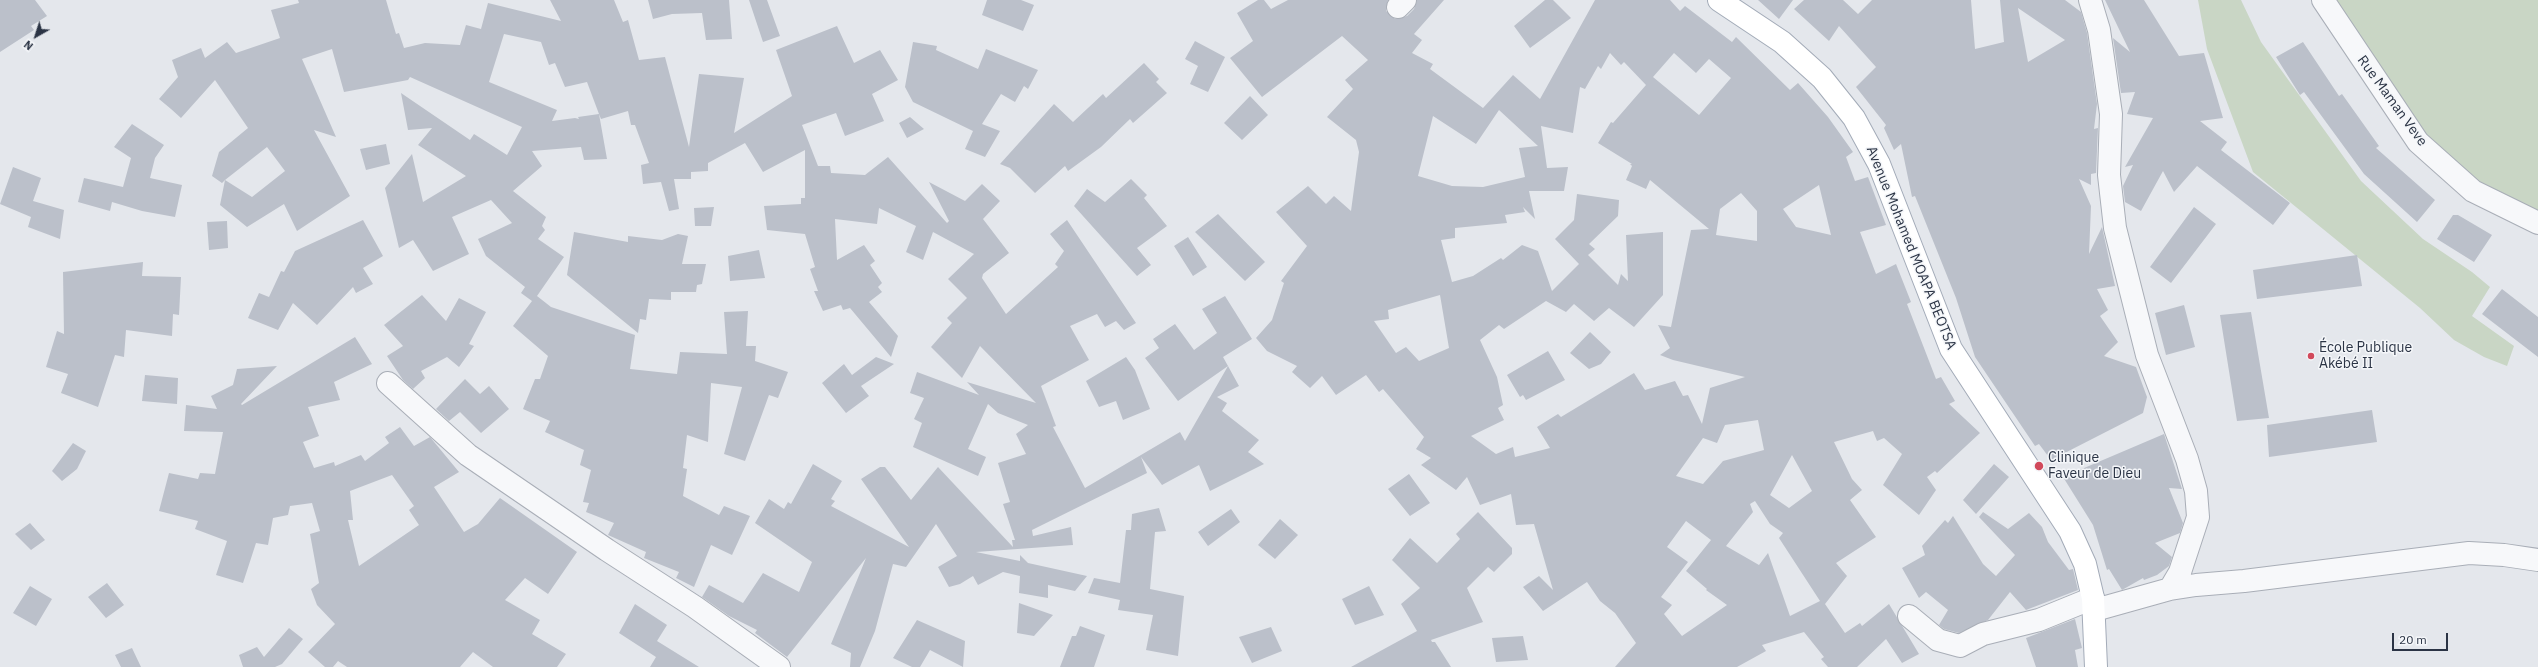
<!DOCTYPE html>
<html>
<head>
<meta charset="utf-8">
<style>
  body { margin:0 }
  #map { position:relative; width:2538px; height:667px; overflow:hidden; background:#e4e7ec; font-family:"IBM Plex Sans",sans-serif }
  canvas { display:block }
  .north { position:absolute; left:16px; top:16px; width:40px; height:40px; -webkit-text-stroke:3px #f4f6f9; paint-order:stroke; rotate:219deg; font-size:11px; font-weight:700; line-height:16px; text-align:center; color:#2b3445 }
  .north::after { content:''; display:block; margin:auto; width:14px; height:18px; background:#2b3445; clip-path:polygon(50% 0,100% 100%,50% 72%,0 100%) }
  .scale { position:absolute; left:2392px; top:633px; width:56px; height:18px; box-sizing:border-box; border:2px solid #2b3445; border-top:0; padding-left:5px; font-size:12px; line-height:14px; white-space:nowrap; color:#2b3445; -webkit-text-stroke:3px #f4f6f9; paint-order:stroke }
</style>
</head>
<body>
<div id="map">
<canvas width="2538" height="667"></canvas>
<div class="north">N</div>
<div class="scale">20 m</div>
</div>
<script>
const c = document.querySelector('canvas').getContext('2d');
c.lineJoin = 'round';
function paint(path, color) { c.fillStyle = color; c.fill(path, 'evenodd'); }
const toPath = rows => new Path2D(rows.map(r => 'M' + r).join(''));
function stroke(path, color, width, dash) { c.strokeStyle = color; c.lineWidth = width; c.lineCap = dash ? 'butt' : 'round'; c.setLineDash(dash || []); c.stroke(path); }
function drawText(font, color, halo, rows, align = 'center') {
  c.font = font + ' "IBM Plex Sans",sans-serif'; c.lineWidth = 3; c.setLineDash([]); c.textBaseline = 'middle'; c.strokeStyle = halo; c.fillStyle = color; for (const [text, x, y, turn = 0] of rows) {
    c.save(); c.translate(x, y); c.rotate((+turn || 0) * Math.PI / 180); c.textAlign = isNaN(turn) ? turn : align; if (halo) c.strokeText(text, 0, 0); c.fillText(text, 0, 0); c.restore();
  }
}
paint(toPath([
  [2198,0,2241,0,2261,42,2361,181,2423,239,2472,272,2490,287,2472,316,2514,346,2507,366,2484,357,2454,340,2420,308,2253,172,2207,49],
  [2327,0,2538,0,2538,223,2418,142]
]), '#c9d6c5');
paint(toPath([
  [0,0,35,0,47,16,31,26,34,30,0,52],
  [298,0,386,0,396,34,399,33,404,48,425,43,460,45,466,25,481,29,488,3,561,21,550,0,614,0,623,22,628,20,639,60,665,57,689,147,699,74,744,78,734,133,792,96,776,50,837,26,854,63,880,50,898,80,872,94,884,121,845,136,836,113,802,125,818,166,830,166,831,173,865,175,888,157,947,223,949,221,929,182,965,201,982,184,1000,201,983,219,1009,253,983,274,982,278,1006,314,1058,267,1055,264,1064,251,1050,234,1067,220,1136,323,1124,330,1116,321,1105,327,1097,314,1070,326,1089,360,1041,386,1056,426,1053,427,1085,488,1180,432,1185,441,1228,366,1239,386,1217,397,1227,403,1222,411,1259,440,1248,452,1264,464,1210,491,1199,465,1162,485,1141,457,1147,473,1032,530,1033,536,1071,527,1073,545,976,552,1020,561,1020,555,1028,563,1087,576,1075,591,1048,585,1048,598,1019,593,1020,576,1003,572,978,585,973,576,960,584,949,587,938,567,957,556,936,524,906,567,893,564,875,631,860,667,850,667,851,653,831,644,866,558,787,657,755,633,757,630,729,616,702,597,709,585,743,603,763,573,799,592,812,562,755,523,769,499,784,509,788,502,791,504,813,464,842,481,831,499,835,501,831,506,909,547,861,479,880,467,885,467,911,500,938,467,1013,547,1012,540,1015,540,1003,504,1010,502,998,463,1026,454,1016,434,1028,425,998,413,988,404,968,449,986,457,978,476,913,447,922,423,914,419,924,398,910,393,917,372,979,395,967,382,1036,403,980,346,962,378,931,347,952,323,947,318,967,298,948,279,974,254,933,232,923,260,906,252,916,226,879,208,877,224,835,219,837,260,864,245,875,261,870,265,882,283,878,287,882,292,869,302,898,336,891,357,850,308,843,310,841,305,823,311,814,291,818,291,810,269,815,267,805,234,767,230,764,206,801,204,801,198,805,198,805,150,763,172,745,143,708,163,708,171,691,172,691,179,674,179,679,209,669,211,661,182,643,184,641,165,649,163,635,125,631,125,628,111,601,119,599,114,607,159,584,160,581,147,532,151,542,166,513,191,546,217,542,226,545,230,538,239,564,257,537,296,551,307,635,335,630,369,677,374,680,352,727,354,724,312,748,311,746,346,756,346,755,361,788,372,778,398,769,395,745,461,724,454,742,387,711,383,708,442,687,435,683,468,687,469,683,496,719,515,724,506,750,516,732,555,711,545,694,587,676,578,679,572,644,558,646,552,608,535,614,523,586,512,589,503,583,502,591,470,580,465,584,450,545,432,550,421,523,409,535,379,540,379,548,356,513,326,532,301,521,293,525,287,486,256,478,239,512,223,491,200,452,217,469,254,433,271,413,240,399,248,385,188,412,154,423,202,466,176,418,145,432,128,408,130,401,93,470,140,474,134,507,155,522,127,410,77,408,80,344,92,332,49,302,59,336,137,314,130,350,196,297,231,284,204,247,227,220,205,225,180,222,183,212,176,219,152,248,128,215,80,181,118,171,109,159,99,178,77,172,60,201,48,205,58,227,42,236,53,280,38,271,10,299,3],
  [504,34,541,42,549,65,555,63,565,87,587,82,599,114,578,117,579,119,575,118,552,121,557,110,489,82],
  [267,147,285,171,252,197,225,180],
  [648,0,729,0,732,39,706,40,702,13,672,14,653,19],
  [749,0,767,0,780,36,763,42],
  [987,0,1021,0,1034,5,1023,31,982,15],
  [1258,0,1264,0,1271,9,1288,0,1388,0,1386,11,1395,19,1407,16,1414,9,1417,0,1444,0,1414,34,1422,40,1412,53,1433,64,1430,69,1483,108,1513,75,1540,99,1595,0,1670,0,1680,11,1685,6,1732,42,1736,37,1790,90,1798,83,1828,117,1853,152,1846,157,1855,181,1868,177,1886,225,1860,232,1876,274,1896,264,1911,302,1907,304,1936,379,1941,377,1955,401,1949,404,1980,433,1937,473,1935,471,1927,477,1936,490,1919,515,1883,485,1902,454,1884,438,1877,441,1873,431,1834,442,1852,479,1862,490,1850,500,1876,537,1836,563,1847,576,1825,604,1845,633,1860,623,1862,626,1889,604,1919,654,1902,663,1886,639,1857,667,1828,667,1821,659,1824,657,1804,632,1762,645,1766,651,1737,667,1615,667,1636,643,1615,613,1600,601,1587,582,1543,611,1523,587,1539,576,1553,590,1534,524,1516,525,1511,494,1480,505,1467,477,1456,490,1421,465,1431,458,1416,449,1424,437,1383,389,1379,392,1366,375,1336,395,1322,376,1310,388,1292,372,1297,366,1267,351,1256,338,1272,320,1284,283,1281,281,1307,246,1276,212,1308,186,1326,204,1334,196,1351,211,1359,152,1356,140,1327,117,1353,89,1345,80,1368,60,1342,36,1262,97,1230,58,1253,41,1237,13],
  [1610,53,1621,65,1624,62,1646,85,1613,123,1611,122,1598,143,1632,164,1630,164,1632,166,1626,180,1646,189,1650,180,1709,229,1691,230,1671,327,1658,325,1670,348,1660,355,1673,360,1745,377,1710,388,1702,424,1688,395,1683,396,1675,381,1645,390,1634,373,1561,417,1558,414,1537,427,1550,448,1515,457,1513,447,1496,454,1471,436,1504,420,1498,408,1503,405,1497,377,1480,340,1499,325,1504,329,1546,301,1566,312,1574,304,1594,321,1609,308,1634,327,1663,295,1663,232,1626,235,1628,281,1621,274,1618,285,1588,255,1595,249,1589,244,1618,216,1619,200,1577,194,1574,220,1555,239,1579,264,1552,291,1538,251,1522,245,1503,260,1501,258,1473,276,1452,282,1441,240,1455,238,1455,228,1507,223,1505,215,1525,212,1523,207,1535,219,1529,191,1564,191,1568,167,1547,168,1541,126,1573,133,1580,87,1585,89,1598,66,1601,69],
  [1674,53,1696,73,1709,59,1731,78,1699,115,1653,77],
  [1499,110,1538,146,1519,148,1525,177,1483,187,1452,186,1418,176,1433,116,1476,144],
  [1819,185,1831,235,1796,227,1783,209],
  [1741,193,1757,211,1757,241,1716,235,1720,209],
  [1440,295,1449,348,1419,361,1406,347,1396,353,1374,321,1389,319,1388,310],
  [1758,420,1764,450,1723,461,1703,484,1676,476,1703,438,1717,443,1725,425],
  [1792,455,1812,491,1789,508,1770,495],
  [1755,501,1770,524,1783,533,1779,538,1820,601,1790,616,1768,553,1759,565,1726,546,1753,512,1750,504],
  [1686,521,1711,540,1686,571,1707,589,1706,590,1727,605,1682,636,1664,614,1672,605,1661,597,1688,562,1667,547],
  [1545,0,1553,0,1571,18,1530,48,1514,26],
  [1758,0,1793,0,1779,19],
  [1804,0,1843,0,1858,14,1872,0,1971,0,1975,49,2004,42,2000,0,2065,0,2081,12,2087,33,2097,104,2094,129,2098,128,2096,173,2091,174,2091,185,2079,179,2091,206,2089,254,2102,227,2115,286,2097,289,2108,310,2100,316,2118,342,2104,356,2136,367,2147,397,2143,413,2051,460,2039,444,2035,446,1975,357,1956,298,1915,196,1912,197,1901,144,1894,150,1884,128,1886,125,1856,87,1876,67,1839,26,1829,41,1794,9],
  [2018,8,2065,40,2028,62],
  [2105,0,2144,0,2179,56,2204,53,2223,118,2200,121,2227,142,2221,150,2290,203,2273,225,2197,166,2174,192,2163,171,2141,211,2125,202,2123,186,2133,165,2125,167,2153,118,2127,114,2135,92,2121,93,2113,38,2130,52],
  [1195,41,1225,57,1208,92,1190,84,1198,66,1185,59],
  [913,42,937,46,936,50,978,69,986,49,1038,70,1028,89,1024,86,1015,102,1001,94,982,124,1000,131,985,157,965,149,973,131,913,102,905,87],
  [2303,42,2339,96,2342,94,2379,146,2376,148,2435,200,2417,222,2364,174,2304,92,2300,95,2276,57],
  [1144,63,1159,79,1156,82,1167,93,1133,123,1130,119,1101,147,1068,171,1065,166,1035,193,1010,168,1000,164,1054,104,1073,122,1103,94,1106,98],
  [1250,96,1268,115,1242,140,1224,123],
  [910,117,924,129,907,138,899,123],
  [132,124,164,145,155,158,150,178,182,185,175,217,142,211,112,202,110,211,78,202,84,178,123,187,131,158,114,147],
  [386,144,390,164,366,170,360,149],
  [13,167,41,178,33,201,64,210,60,239,28,227,31,217,0,204],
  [1131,179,1147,195,1144,198,1167,226,1137,248,1151,265,1137,276,1074,206,1087,189,1105,202],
  [714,207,711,226,695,226,694,208],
  [2194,207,2216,224,2171,283,2150,267],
  [1218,214,1265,262,1245,281,1195,232],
  [2453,215,2458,215,2492,235,2474,262,2437,239],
  [363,220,383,256,363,268,373,284,356,293,353,287,317,325,293,303,278,330,248,318,259,293,269,297,281,271,284,272,295,251],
  [227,221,228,248,209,250,207,222],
  [574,232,628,242,628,236,662,240,678,234,688,236,682,264,706,264,702,284,697,285,696,292,671,292,671,300,649,299,646,320,640,319,638,333,567,275],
  [1188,237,1207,267,1193,276,1174,246],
  [759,250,765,278,730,281,728,256],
  [2357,255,2362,286,2257,299,2253,270],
  [143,262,142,276,181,277,179,315,173,314,172,336,126,330,124,357,115,355,98,407,61,393,68,374,46,367,57,331,64,334,63,272],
  [2502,289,2538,317,2538,357,2482,314],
  [422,295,446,321,459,298,486,312,469,344,474,346,459,367,447,357,421,371,425,378,413,389,403,380,387,356,403,346,384,325],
  [1225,296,1252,339,1223,357,1228,366,1178,401,1145,358,1159,348,1153,339,1175,324,1194,350,1217,333,1202,309],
  [2184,305,2195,347,2166,355,2155,313],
  [2251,312,2269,418,2237,421,2220,315],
  [1590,332,1611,352,1601,364,1589,369,1570,353],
  [355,337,372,364,334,382,340,400,308,407,319,436,303,442,314,468,334,462,335,466,361,455,365,461,389,443,385,437,400,427,414,446,430,437,459,472,434,487,464,532,478,524,500,498,577,552,548,594,525,578,505,600,540,620,532,634,566,654,557,667,493,667,473,652,460,667,347,667,338,661,333,667,325,667,308,652,335,624,317,605,311,589,319,583,310,534,320,531,312,503,290,506,288,515,273,518,268,545,256,543,243,583,216,575,227,541,195,529,198,521,159,511,169,473,198,479,200,473,215,474,223,432,184,431,186,405,217,409,211,396,233,385,237,369,277,366,241,404,242,405],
  [392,475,414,506,409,510,419,525,359,566,348,520,353,520,350,491],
  [1548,351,1565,380,1526,400,1523,395,1520,397,1507,375],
  [876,357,894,364,861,386,869,396,846,413,822,383,844,364,852,375],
  [1126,357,1135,370,1150,409,1123,420,1116,401,1099,407,1086,381],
  [145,375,178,378,177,404,142,401],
  [465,379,480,394,489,386,509,409,481,433,460,412,449,421,436,409],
  [2372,410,2377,442,2269,457,2267,425],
  [2164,434,2182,489,2169,488,2183,523,2180,533,2155,543,2172,557,2169,566,2157,575,2144,580,2143,578,2122,590,2109,569,2107,570,2093,525,2063,477],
  [73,443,86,451,77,469,62,481,52,471],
  [1994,464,2009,477,1976,514,1963,500],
  [1409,474,1430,503,1410,516,1388,489],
  [1159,508,1166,531,1155,532,1150,589,1184,596,1178,656,1146,650,1153,615,1118,610,1120,600,1088,593,1094,578,1120,583,1126,530,1131,530,1132,514],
  [1231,509,1240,522,1208,546,1198,532],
  [1478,512,1512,548,1512,554,1494,572,1488,567,1467,588,1483,622,1431,640,1432,642,1435,642,1451,667,1351,667,1417,631,1401,604,1420,588,1392,560,1410,538,1437,563,1460,539,1456,534],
  [1983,512,2008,529,2029,513,2042,527,2048,542,2069,570,2073,569,2078,590,2026,610,2010,592,1988,620,1959,633,1944,629,1939,625,1948,610,1926,592,1919,598,1902,568,1925,555,1922,546,1945,520,1948,523,1953,516,1983,564,1996,576,2015,555,1979,517],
  [1280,519,1298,535,1275,559,1258,545],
  [30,523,45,540,31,550,15,534],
  [107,583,124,605,106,618,88,597],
  [30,586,52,599,36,626,13,613],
  [1369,586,1384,615,1355,625,1342,599],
  [1019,603,1053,615,1034,636,1017,633],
  [635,604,667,625,657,641,699,667,650,667,656,657,619,633],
  [2075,619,2082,648,2075,650,2078,667,2036,667,2026,638],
  [917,620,965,641,963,667,930,650,920,667,912,667,893,658],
  [1080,626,1105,635,1094,667,1060,667,1072,636,1076,636],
  [1271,627,1282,651,1252,663,1239,637],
  [289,628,303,639,282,664,275,667,243,667,239,655,257,647,264,657],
  [1523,636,1528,660,1496,662,1492,638],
  [132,648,141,667,121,667,115,655]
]), '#bbc0ca');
const minor = toPath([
  [2090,0,2099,30,2111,114,2109,175,2115,228,2147,355,2187,459,2196,491,2198,517,2180,572,2170,589],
  [2323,0,2418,142,2473,191,2538,223],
  [1398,7,1405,0],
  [388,383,468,455,607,550,695,607,779,667],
  [2095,610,2170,589,2196,585,2244,581,2469,553,2504,555,2538,560],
  [1909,616,1938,640,1960,646,1983,634,2039,620,2093,598]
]);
const major = toPath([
  [1719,0,1782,42,1822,78,1854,118,1879,164,1951,349,2070,531,2085,564,2093,598,2096,667]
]);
stroke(minor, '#a9aeb7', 24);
stroke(major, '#a3abb8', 24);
stroke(minor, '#f7f8fa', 22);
stroke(major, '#fff', 22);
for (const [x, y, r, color] of [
  [2311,356,4,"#d1495b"],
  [2039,466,5,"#d1495b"]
]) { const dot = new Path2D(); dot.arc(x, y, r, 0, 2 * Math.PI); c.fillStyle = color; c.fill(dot); stroke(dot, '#f4f6f9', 1.5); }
drawText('14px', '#2b3445', '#f4f6f9', [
  ["Rue Maman Veve",2392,101,54],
  ["Avenue Mohamed MOAPA BEOTSA",1911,248,68]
]);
drawText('14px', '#2b3445', '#f4f6f9', [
  ["École Publique",2319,348],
  ["Akébé II",2319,364],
  ["Clinique",2048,458],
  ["Faveur de Dieu",2048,474]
], 'left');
</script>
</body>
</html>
